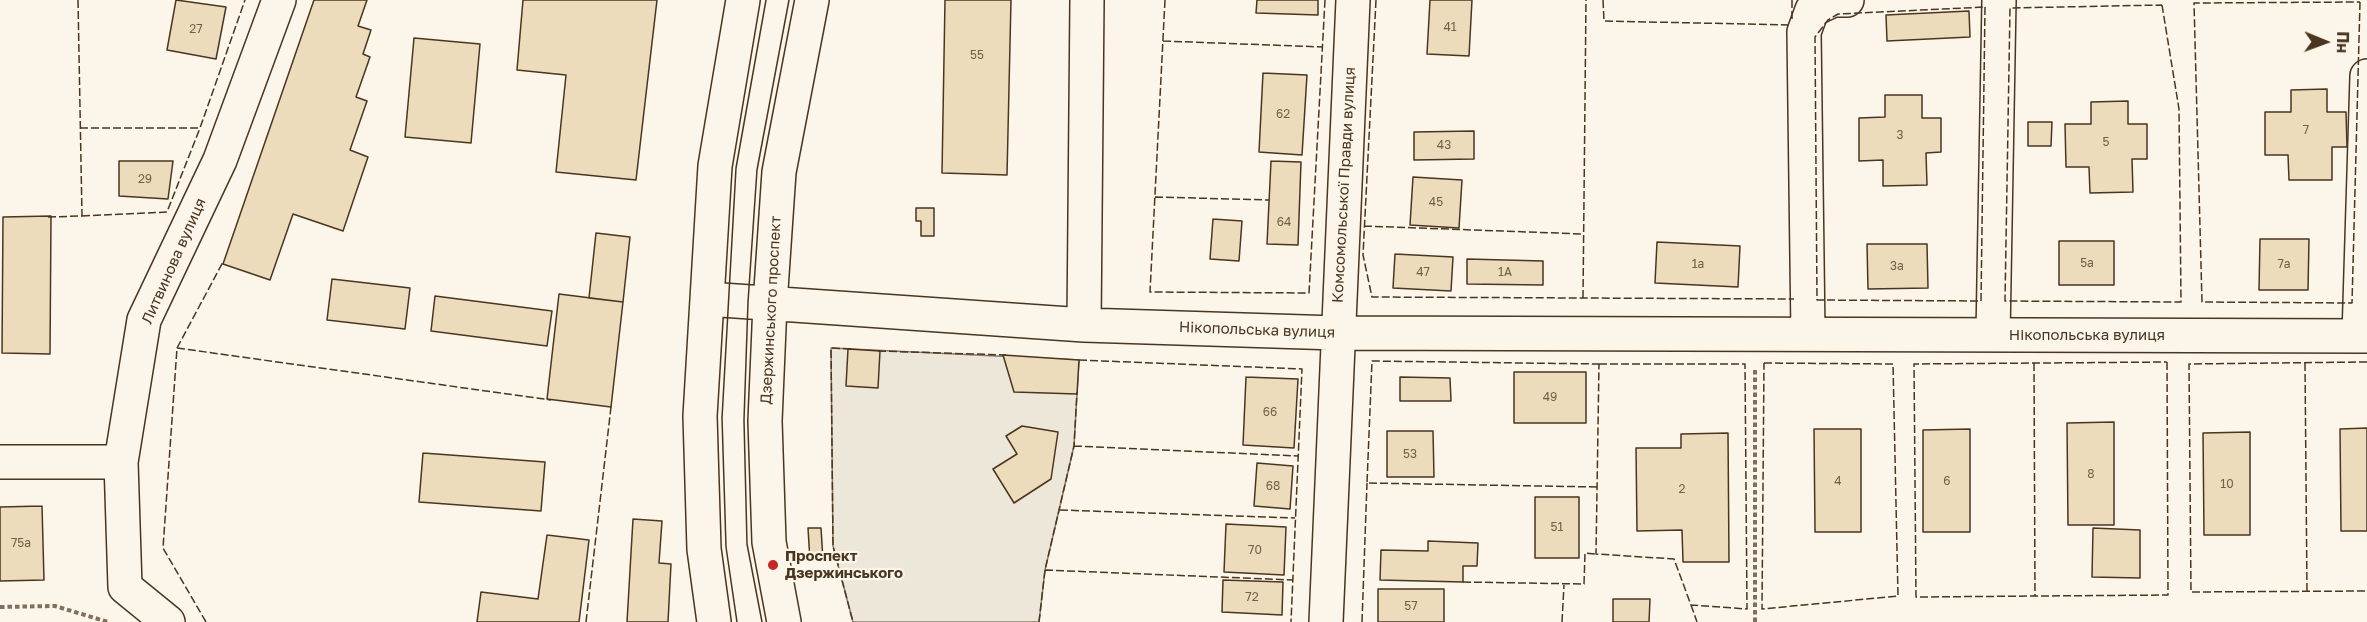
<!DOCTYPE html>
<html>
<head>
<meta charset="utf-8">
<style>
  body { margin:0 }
  #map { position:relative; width:2367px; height:622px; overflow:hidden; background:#fbf6e9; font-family:"Golos Text",sans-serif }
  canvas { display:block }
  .north { position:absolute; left:2295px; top:12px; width:60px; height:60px; -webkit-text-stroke:4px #fbf6e9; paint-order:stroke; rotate:91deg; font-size:16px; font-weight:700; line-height:24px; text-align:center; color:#4a3520 }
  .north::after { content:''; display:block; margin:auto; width:21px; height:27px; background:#4a3520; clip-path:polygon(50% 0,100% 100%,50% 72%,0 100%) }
</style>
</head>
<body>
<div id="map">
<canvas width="2367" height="622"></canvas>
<div class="north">Пн</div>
</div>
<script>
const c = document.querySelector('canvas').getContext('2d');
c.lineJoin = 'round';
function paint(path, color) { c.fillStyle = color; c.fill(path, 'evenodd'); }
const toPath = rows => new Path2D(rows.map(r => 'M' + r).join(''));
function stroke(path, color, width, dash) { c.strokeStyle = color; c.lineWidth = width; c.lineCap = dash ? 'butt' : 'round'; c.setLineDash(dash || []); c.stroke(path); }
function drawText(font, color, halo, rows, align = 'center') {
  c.font = font + ' "Golos Text",sans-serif'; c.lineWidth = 4.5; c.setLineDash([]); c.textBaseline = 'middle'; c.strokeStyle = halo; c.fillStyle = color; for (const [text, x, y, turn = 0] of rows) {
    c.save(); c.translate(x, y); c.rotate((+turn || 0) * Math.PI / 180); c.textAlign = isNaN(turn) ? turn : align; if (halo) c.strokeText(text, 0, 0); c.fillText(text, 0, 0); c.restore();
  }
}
const parking = toPath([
  [831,348,1079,360,1074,446,1045,570,1039,622,853,622,833,546,831,348]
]);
paint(parking, '#ede7d9');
stroke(parking, '#887966', 1.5);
const building = toPath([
  [176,0,226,7,216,59,167,50,176,0],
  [314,0,367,0,358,26,371,30,363,54,370,57,356,97,367,101,350,150,368,157,343,231,293,214,270,280,223,264,314,0],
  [523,0,657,0,636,180,556,172,566,75,517,70,523,0],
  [945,0,1011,0,1007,175,942,173,945,0],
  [1257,0,1318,0,1318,15,1256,13,1257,0],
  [1430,0,1472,0,1469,56,1427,54,1430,0],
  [1969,11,1970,37,1887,41,1886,15,1969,11],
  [414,38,480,44,471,143,405,137,414,38],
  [1263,73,1307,75,1302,155,1259,152,1263,73],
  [2327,89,2327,112,2346,112,2347,147,2332,147,2332,180,2289,180,2288,155,2265,155,2265,112,2291,112,2291,90,2327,89],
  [1885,95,1922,95,1922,118,1941,118,1941,152,1926,153,1927,185,1883,186,1883,160,1859,161,1859,118,1885,117,1885,95],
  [2128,101,2128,124,2147,124,2147,159,2132,159,2133,192,2090,193,2089,167,2066,167,2065,124,2091,124,2091,102,2128,101],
  [2028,122,2052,122,2051,146,2028,146,2028,122],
  [1474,131,1474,159,1414,160,1414,132,1474,131],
  [119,161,173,161,168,199,119,196,119,161],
  [1271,161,1301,162,1298,245,1267,244,1271,161],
  [1413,177,1462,180,1459,228,1410,225,1413,177],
  [916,208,934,208,934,236,921,236,921,221,916,221,916,208],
  [51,216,50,354,2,353,3,217,51,216],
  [1213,219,1242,221,1239,261,1210,259,1213,219],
  [596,233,630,237,623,302,589,298,596,233],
  [2260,239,2309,239,2308,290,2259,290,2260,239],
  [2059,241,2114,241,2114,285,2059,285,2059,241],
  [1657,242,1740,246,1738,287,1655,283,1657,242],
  [1867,244,1927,244,1928,288,1868,289,1867,244],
  [1395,254,1453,257,1451,291,1393,288,1395,254],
  [1467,259,1543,261,1543,285,1467,284,1467,259],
  [332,279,410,288,405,329,327,320,332,279],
  [559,294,623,302,611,407,547,399,559,294],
  [435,296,552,311,547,346,431,331,435,296],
  [848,349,880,351,878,388,846,386,848,349],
  [1003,355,1079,360,1077,394,1014,392,1003,355],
  [1514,372,1586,372,1586,423,1514,423,1514,372],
  [1246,377,1298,379,1294,448,1243,445,1246,377],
  [1400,377,1450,378,1451,401,1400,401,1400,377],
  [2114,422,2114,525,2068,525,2067,423,2114,422],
  [1022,426,1058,432,1051,479,1014,503,993,469,1017,454,1006,436,1022,426],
  [2367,428,2367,531,2341,531,2340,429,2367,428],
  [1814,429,1861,429,1861,532,1815,532,1814,429],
  [1970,429,1970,532,1923,532,1923,430,1970,429],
  [1387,431,1433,431,1434,477,1387,477,1387,431],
  [2250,432,2250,535,2204,535,2203,433,2250,432],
  [1728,433,1729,562,1683,562,1682,530,1637,531,1636,448,1681,448,1681,434,1728,433],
  [423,453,545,462,541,511,419,502,423,453],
  [1257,463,1293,466,1290,509,1254,506,1257,463],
  [1535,497,1579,497,1579,558,1535,558,1535,497],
  [42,506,44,580,0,581,0,507,42,506],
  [633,519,662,521,659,563,671,564,668,622,627,622,633,519],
  [1226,524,1286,527,1284,575,1224,572,1226,524],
  [808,528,821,528,823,560,810,561,808,528],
  [2093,528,2140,530,2140,578,2092,577,2093,528],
  [547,535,589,540,579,622,477,622,481,592,538,599,547,535],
  [1428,541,1478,543,1477,566,1463,566,1463,582,1380,580,1381,550,1428,551,1428,541],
  [1223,580,1283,582,1282,615,1222,612,1223,580],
  [1378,589,1444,589,1444,622,1378,622,1378,589],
  [1613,599,1650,599,1649,622,1613,622,1613,599]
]);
paint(building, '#ecdcbc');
stroke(building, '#4a3520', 1.5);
const minor = toPath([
  [707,299,1084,325,1337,333,2367,336],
  [1084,325,1087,0],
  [1808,334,1804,32,1812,10,1833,0,1847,0],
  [1993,335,1999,0],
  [2359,336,2367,76],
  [0,462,121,462],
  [168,622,125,587,121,462,144,320,220,160,279,0],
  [714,622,704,549,700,416,715,166,743,0],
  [784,622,769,542,765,421,770,304,779,172,812,0],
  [1326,622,1353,0]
]);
stroke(minor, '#4a3520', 36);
stroke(toPath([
  [0,607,55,606,108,622],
  [1755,622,1755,368]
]), '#7f6f5c', 4, [4.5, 3]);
stroke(minor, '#fbf6e9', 33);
stroke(toPath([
  [737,622,726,547,722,418,736,168,766,0],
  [762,622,747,544,744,420,748,302,757,170,789,0]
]), '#4a3520', 1.5);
stroke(toPath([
  [1165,0,1150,292,1309,293,1325,0],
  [1376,0,1363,255,1372,297,1794,299],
  [1603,0,1604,21,1792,25],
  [1792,0,1792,20],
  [2360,2,2352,303,2202,302,2194,3,2360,2],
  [2162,5,2179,109,2181,302,2005,301,2010,8,2162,5],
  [1985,7,1981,301,1817,300,1815,37,1828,20,1838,14,1985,7],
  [1163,41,1323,47],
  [80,128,200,128,245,0],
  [1155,197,1269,200],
  [82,216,167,212,200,128],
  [48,217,82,216,78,0],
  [1364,226,1583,234],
  [1583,298,1586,0],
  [177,348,551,400],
  [851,349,831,348,833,546,853,622],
  [878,351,1006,355],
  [1079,360,1302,369,1291,622],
  [2167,362,2168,595,1916,597,1914,364,2167,362],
  [2367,362,2189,364,2191,592,2367,591],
  [1764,363,1893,364,1898,596,1762,609,1764,363],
  [2034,363,2035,596],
  [2305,363,2307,591],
  [1599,364,1745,364,1747,609,1691,605,1674,559,1596,554,1599,364],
  [1074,446,1298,456],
  [1597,487,1367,483,1372,361,1599,364],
  [1060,510,1295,518],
  [1045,570,1293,580],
  [1463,582,1584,584,1585,553,1596,554],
  [1691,605,1697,622],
  [206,622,163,548,177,348,223,262],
  [586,622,611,407,608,406],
  [1039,622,1045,570,1074,446,1077,392],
  [1362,622,1367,483],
  [1562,622,1564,585]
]), '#4a3520', 1.5, [8, 3]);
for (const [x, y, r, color] of [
  [773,565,6,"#c62828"]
]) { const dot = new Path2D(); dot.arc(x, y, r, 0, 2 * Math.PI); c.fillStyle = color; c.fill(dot); stroke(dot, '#fbf6e9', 2); }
drawText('12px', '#725f47', null, [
  ["41",1450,27],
  ["27",196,29],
  ["55",977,55],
  ["62",1283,114],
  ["7",2306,130],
  ["3",1900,135],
  ["5",2106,142],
  ["43",1444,145],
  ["29",145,179],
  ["45",1436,202],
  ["64",1284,222],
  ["5а",2087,263],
  ["1а",1698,264],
  ["7а",2284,264],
  ["3а",1897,266],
  ["47",1423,272],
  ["1А",1505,272],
  ["49",1550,397],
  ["66",1270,412],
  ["53",1410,454],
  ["8",2091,474],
  ["4",1838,481],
  ["6",1947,481],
  ["10",2227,484],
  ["68",1273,486],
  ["2",1682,489],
  ["51",1557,527],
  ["75а",21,543],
  ["70",1255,550],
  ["72",1252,597],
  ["57",1411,606]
]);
drawText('15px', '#4a3520', '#fbf6e9', [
  ["Комсомольської Правди вулиця",1344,185,-87],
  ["Литвинова вулиця",174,261,-66],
  ["Дзержинського проспект",771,310,-87],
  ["Нікопольська вулиця",1257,330,2],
  ["Нікопольська вулиця",2087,335]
]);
drawText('bold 15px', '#4a3520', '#fbf6e9', [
  ["Проспект",785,556],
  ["Дзержинського",785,573]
], 'left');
</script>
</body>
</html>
